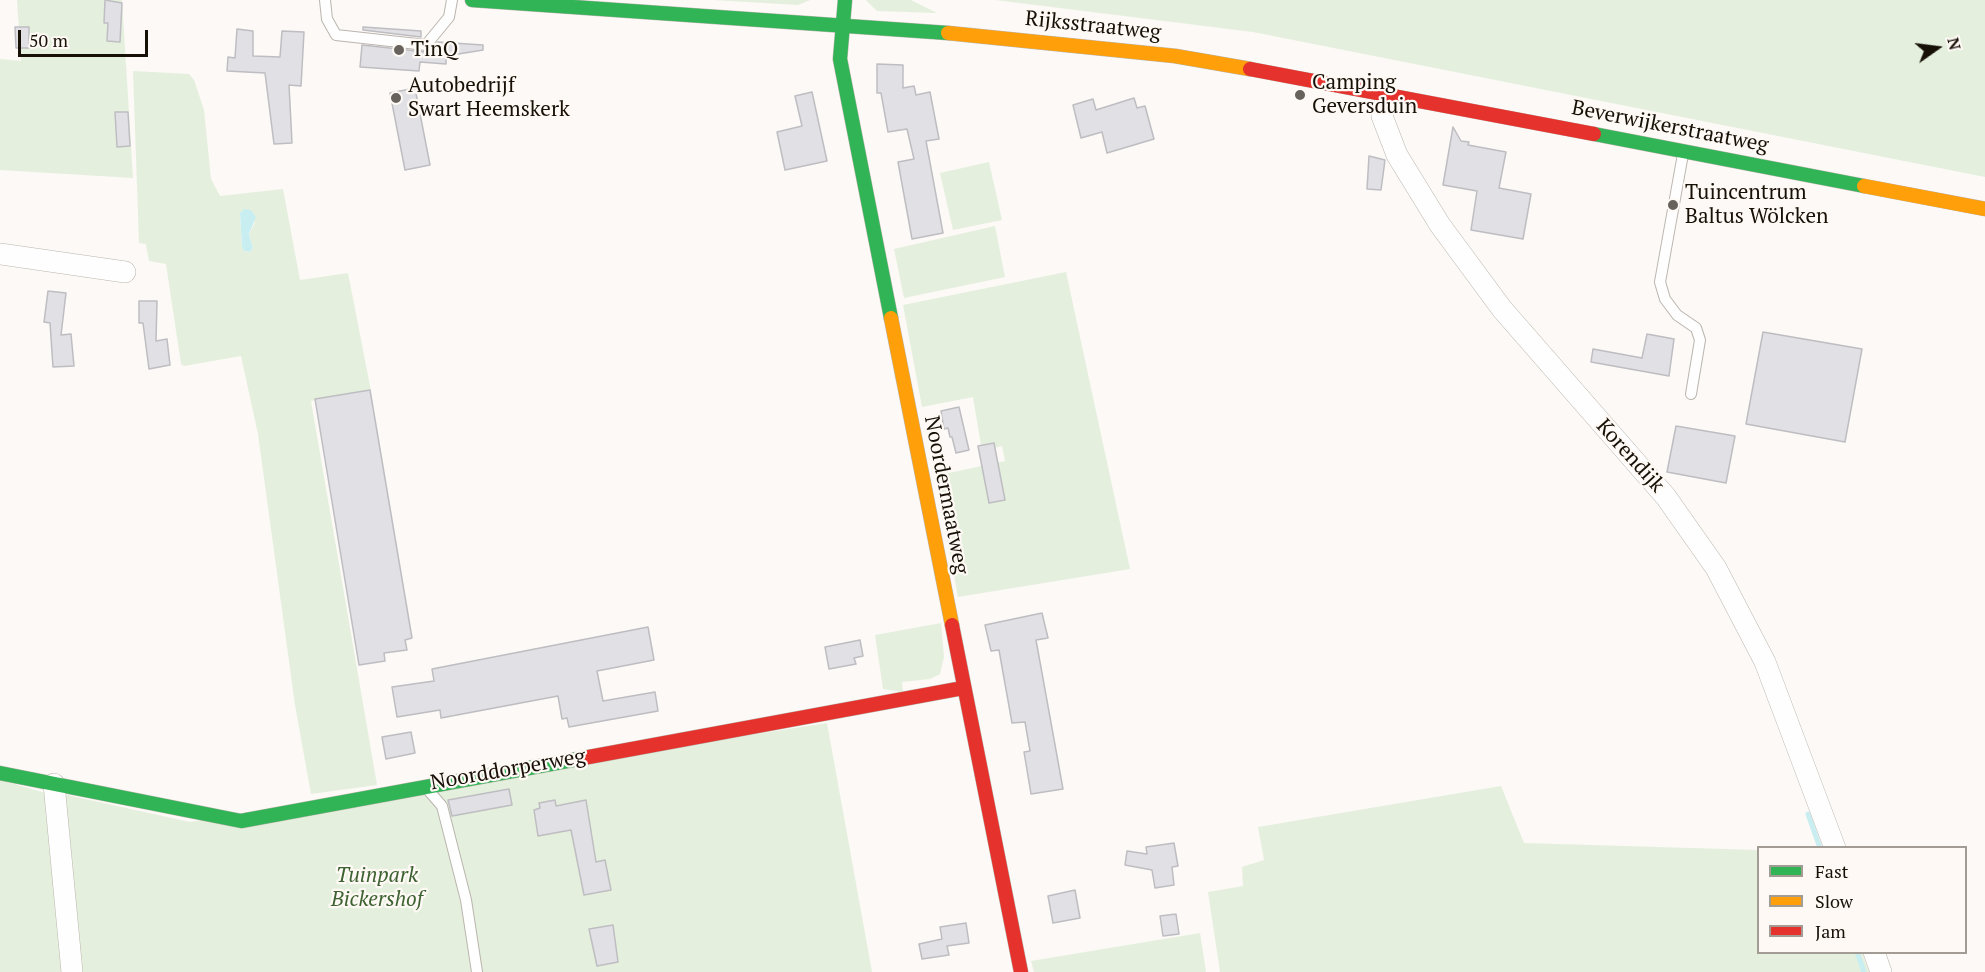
<!DOCTYPE html>
<html>
<head>
<meta charset="utf-8">
<style>
  body { margin:0 }
  #map { position:relative; width:1985px; height:972px; overflow:hidden; background:#fcf9f6; font-family:"PT Serif",serif }
  canvas { display:block }
  .legend { position:absolute; left:1757px; top:846px; width:210px; height:108px; box-sizing:border-box; background:#fef9f4; border:2px solid #a29c95; margin:0; padding:8px 10px; list-style:none; font-size:18px; color:#171007 }
  .legend li { display:flex; align-items:center; gap:12px; height:30px }
  .legend b { width:30px; border:2px solid #a29c95 }
  .north { position:absolute; left:1907px; top:18px; width:60px; height:60px; -webkit-text-stroke:4px #fef9f4; paint-order:stroke; rotate:76deg; font-size:16px; font-weight:700; line-height:24px; text-align:center; color:#171007 }
  .north::after { content:''; display:block; margin:auto; width:21px; height:27px; background:#171007; clip-path:polygon(50% 0,100% 100%,50% 72%,0 100%) }
  .scale { position:absolute; left:18px; top:30px; width:130px; height:27px; box-sizing:border-box; border:3px solid #171007; border-top:0; padding-left:8px; font-size:18px; line-height:21px; white-space:nowrap; color:#171007; -webkit-text-stroke:4px #fef9f4; paint-order:stroke }
</style>
</head>
<body>
<div id="map">
<canvas width="1985" height="972"></canvas>
<ul class="legend">
<li><b style="height:8px;background:#30b455"></b>Fast</li>
<li><b style="height:8px;background:#ff9f0a"></b>Slow</li>
<li><b style="height:8px;background:#e5322d"></b>Jam</li>
</ul>
<div class="north">N</div>
<div class="scale">50 m</div>
</div>
<script>
const c = document.querySelector('canvas').getContext('2d');
c.lineJoin = 'round';
function paint(path, color) { c.fillStyle = color; c.fill(path, 'evenodd'); }
const toPath = rows => new Path2D(rows.map(r => 'M' + r).join(''));
function stroke(path, color, width, dash) { c.strokeStyle = color; c.lineWidth = width; c.lineCap = dash ? 'butt' : 'round'; c.setLineDash(dash || []); c.stroke(path); }
function drawText(font, color, halo, rows, align = 'center') {
  c.font = font + ' "PT Serif",serif'; c.lineWidth = 4.5; c.setLineDash([]); c.textBaseline = 'middle'; c.strokeStyle = halo; c.fillStyle = color; for (const [text, x, y, turn = 0] of rows) {
    c.save(); c.translate(x, y); c.rotate((+turn || 0) * Math.PI / 180); c.textAlign = isNaN(turn) ? turn : align; if (halo) c.strokeText(text, 0, 0); c.fillText(text, 0, 0); c.restore();
  }
}
paint(toPath([
  [17,0,122,0,133,178,0,170,0,59,21,61],
  [713,0,810,0,798,5],
  [866,0,911,0,937,13,877,11],
  [995,0,1985,0,1985,177,1253,32],
  [133,71,189,74,194,80,204,110,211,179,220,196,283,189,300,280,348,273,371,391,311,401,377,785,311,794,295,705,258,434,241,356,184,366,181,364,166,264,149,261,146,244,139,243],
  [240,213,255,222,249,234,253,248,250,252,244,251,242,247],
  [989,162,1002,220,953,230,940,173],
  [995,226,1005,277,904,298,894,249],
  [1066,272,1130,569,958,597,935,476,1005,461,1002,446,982,451,973,397,922,407,903,305],
  [941,623,944,657,940,674,930,679,902,682,903,692,883,689,875,635],
  [827,723,872,972,75,972,58,793,190,822],
  [0,780,49,794,68,972,0,972],
  [1501,786,1524,843,1758,850,1758,952,1862,953,1869,972,1220,972,1208,892,1243,886,1242,867,1264,860,1258,827],
  [1200,933,1206,972,1034,972,1031,961]
]), '#e4f0dd');
paint(toPath([
  [244,209,251,210,256,217,249,234,253,248,250,252,244,251,242,247,240,213]
]), '#c9eef1');
stroke(toPath([
  [1808,814,1820,848],
  [1857,952,1864,972]
]), '#c9eef1', 5);
const building = toPath([
  [105,0,122,3,120,42,107,41,108,23,104,23,105,0],
  [15,27,29,27,29,48,16,48,15,27],
  [363,27,421,31,421,37,363,30,363,27],
  [237,29,253,31,253,56,280,57,282,31,304,32,301,86,289,85,292,143,274,144,265,73,227,71,228,57,235,58,237,29],
  [438,42,483,45,483,50,446,56,446,64,420,62,419,71,360,67,362,45,426,52,438,42],
  [877,64,903,65,903,88,914,86,916,95,930,92,939,139,926,141,943,233,912,239,898,162,914,159,907,129,888,132,881,93,877,93,877,64],
  [415,88,430,165,405,170,390,93,415,88],
  [812,92,827,161,785,170,777,132,802,126,795,96,812,92],
  [1134,98,1137,108,1145,106,1154,139,1107,153,1102,132,1081,138,1073,105,1093,99,1096,110,1134,98],
  [115,112,128,112,130,146,117,147,115,112],
  [1453,127,1461,141,1469,142,1468,145,1506,152,1499,188,1531,194,1523,239,1471,230,1477,191,1443,185,1453,127],
  [1369,156,1385,160,1381,190,1367,189,1369,156],
  [48,291,66,293,61,335,71,334,74,366,53,367,50,323,44,322,48,291],
  [139,301,157,301,156,341,167,339,170,365,149,369,143,323,139,323,139,301],
  [1763,332,1862,349,1845,442,1746,424,1763,332],
  [1647,334,1674,339,1669,376,1591,362,1593,349,1642,358,1647,334],
  [370,390,412,638,405,640,407,650,384,653,385,661,359,665,315,399,370,390],
  [959,407,969,450,956,453,952,437,950,437,948,428,944,429,941,411,959,407],
  [1676,426,1735,436,1726,483,1667,472,1676,426],
  [994,443,1005,500,989,503,978,446,994,443],
  [1042,613,1048,638,1036,640,1063,789,1031,794,1024,752,1030,751,1025,722,1012,723,999,650,991,651,985,625,1042,613],
  [648,627,654,660,597,671,603,701,655,692,658,711,569,727,567,718,562,719,558,696,441,718,440,710,397,717,392,687,434,681,432,669,648,627],
  [860,640,863,656,854,658,856,664,829,669,825,647,860,640],
  [411,732,415,753,386,759,382,737,411,732],
  [509,789,512,805,452,816,448,800,509,789],
  [555,800,556,806,586,800,596,862,605,860,611,890,584,895,571,830,538,836,534,810,540,808,539,803,555,800],
  [1174,843,1178,866,1172,867,1174,885,1155,888,1152,870,1125,865,1127,851,1147,854,1146,847,1174,843],
  [1075,890,1080,918,1053,923,1048,896,1075,890],
  [1176,914,1179,934,1163,936,1160,916,1176,914],
  [966,923,969,943,947,946,949,955,922,959,919,944,942,939,940,927,966,923],
  [613,925,618,962,597,966,589,929,613,925]
]);
paint(building, '#e1e0e4');
stroke(building, '#bebdc1', 1.5);
const lane = toPath([
  [325,0,327,19,336,35,426,45,449,17,452,0],
  [1683,154,1660,282,1665,299,1677,315,1696,328,1700,340,1691,394],
  [428,790,442,806,466,900,477,972]
]);
const street = toPath([
  [1387,94,1382,116,1397,155,1440,225,1502,309,1666,497,1716,568,1765,662,1835,848],
  [0,254,125,272],
  [54,784,72,972],
  [1874,952,1881,972]
]);
const fast = toPath([
  [472,0,948,33],
  [845,0,840,59,891,318],
  [1594,134,1864,186],
  [0,773,241,821,578,759]
]);
const slow = toPath([
  [948,33,1175,56,1250,69],
  [1864,186,1985,209],
  [891,318,952,625]
]);
const jam = toPath([
  [1250,69,1594,134],
  [952,625,1021,972],
  [578,759,963,688]
]);
stroke(lane, '#bab5ae', 12);
stroke(street, '#bab5ae', 22);
stroke(fast, '#bab5ae', 15);
stroke(slow, '#bab5ae', 15);
stroke(jam, '#bab5ae', 15);
stroke(lane, '#fffefe', 10);
stroke(street, '#fffefe', 21);
stroke(fast, '#30b455', 14);
stroke(slow, '#ff9f0a', 14);
stroke(jam, '#e5322d', 14);
for (const [x, y, r, color] of [
  [399,50,6,"#67625b"],
  [1300,95,6,"#67625b"],
  [396,98,6,"#67625b"],
  [1673,205,6,"#67625b"]
]) { const dot = new Path2D(); dot.arc(x, y, r, 0, 2 * Math.PI); c.fillStyle = color; c.fill(dot); stroke(dot, '#fef9f4', 2); }
drawText('21px', '#171007', '#fef9f4', [
  ["Rijksstraatweg",1093,26,6],
  ["Beverwijkerstraatweg",1670,127,11],
  ["Korendijk",1630,456,48],
  ["Noordermaatweg",946,495,79],
  ["Noorddorperweg",508,770,-10]
]);
drawText('21px', '#171007', '#fef9f4', [
  ["TinQ",411,50],
  ["Camping",1312,83],
  ["Geversduin",1312,107],
  ["Autobedrijf",408,86],
  ["Swart Heemskerk",408,110],
  ["Tuincentrum",1685,193],
  ["Baltus Wölcken",1685,217]
], 'left');
drawText('italic 21px', '#3d6232', '#fef9f4', [
  ["Tuinpark",377,876],
  ["Bickershof",377,900]
]);
</script>
</body>
</html>
